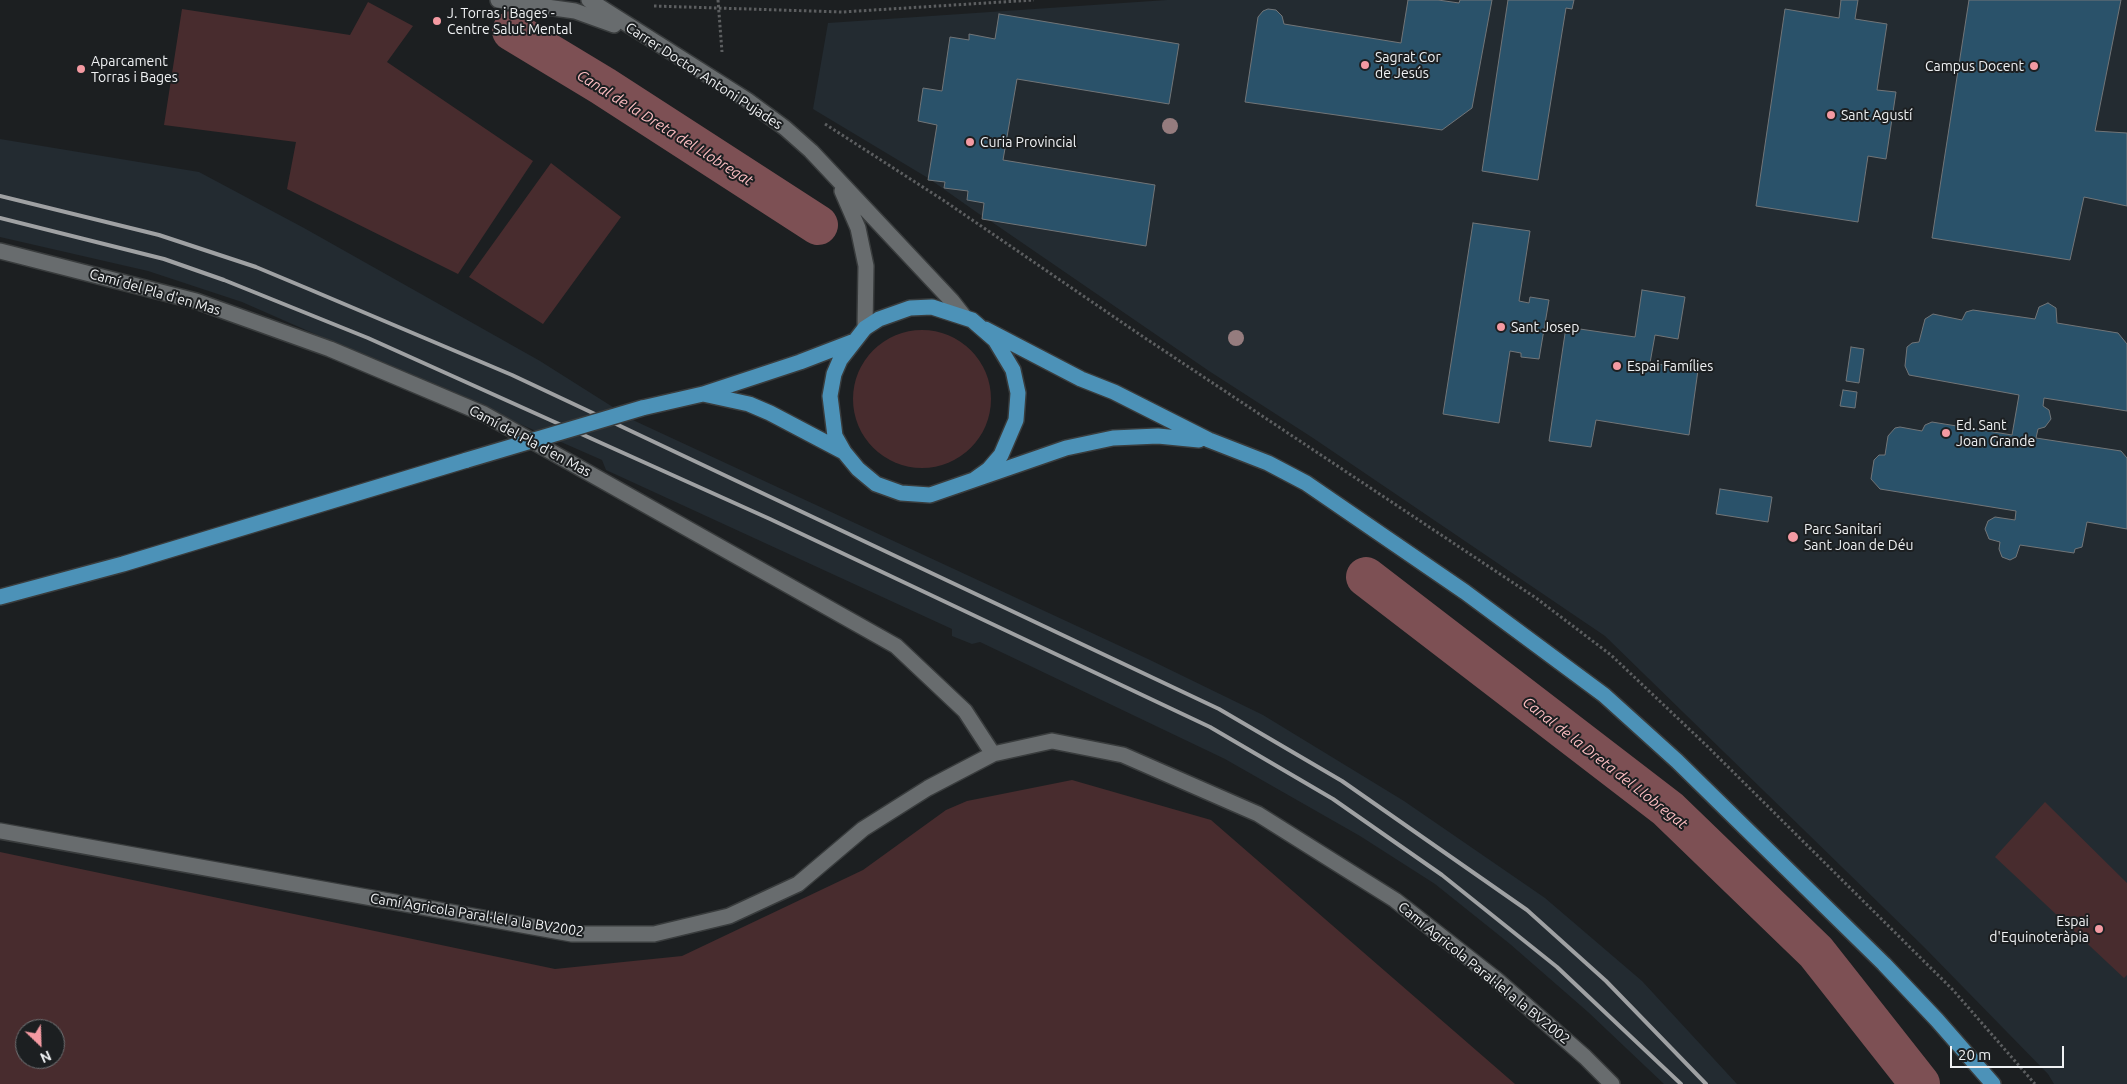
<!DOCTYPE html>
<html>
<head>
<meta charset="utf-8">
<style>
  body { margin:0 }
  #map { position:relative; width:2127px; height:1084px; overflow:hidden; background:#1c1f21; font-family:Ubuntu,sans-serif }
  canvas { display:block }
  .north { position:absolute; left:15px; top:1019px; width:50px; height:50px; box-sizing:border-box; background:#1c1f21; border:1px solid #707375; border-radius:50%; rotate:156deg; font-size:14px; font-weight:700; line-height:20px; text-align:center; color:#eff1f3 }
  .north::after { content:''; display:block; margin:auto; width:18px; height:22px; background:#f49aa2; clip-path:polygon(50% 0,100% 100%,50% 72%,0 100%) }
  .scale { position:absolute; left:1950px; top:1046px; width:114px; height:22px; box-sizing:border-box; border:2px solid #eff1f3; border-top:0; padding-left:6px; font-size:15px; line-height:18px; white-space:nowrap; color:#eff1f3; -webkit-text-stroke:4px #1c1f21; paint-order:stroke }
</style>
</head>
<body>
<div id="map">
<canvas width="2127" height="1084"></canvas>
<div class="north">N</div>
<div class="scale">20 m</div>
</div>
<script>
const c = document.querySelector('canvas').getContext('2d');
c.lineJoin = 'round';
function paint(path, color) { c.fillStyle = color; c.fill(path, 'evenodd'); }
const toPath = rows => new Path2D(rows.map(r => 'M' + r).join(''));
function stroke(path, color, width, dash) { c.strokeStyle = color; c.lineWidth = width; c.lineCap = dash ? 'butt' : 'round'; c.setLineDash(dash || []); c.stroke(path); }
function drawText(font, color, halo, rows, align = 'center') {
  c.font = font + ' Ubuntu,sans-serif'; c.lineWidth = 4; c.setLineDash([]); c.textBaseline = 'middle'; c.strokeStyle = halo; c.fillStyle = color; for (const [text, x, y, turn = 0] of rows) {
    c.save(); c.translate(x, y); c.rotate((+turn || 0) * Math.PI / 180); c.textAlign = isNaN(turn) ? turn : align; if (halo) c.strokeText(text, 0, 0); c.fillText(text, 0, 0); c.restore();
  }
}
paint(toPath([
  [1167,0,2127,0,2127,1084,2054,1084,2048,1074,1923,946,1605,636,1313,438,1209,371,989,220,982,219,982,216,928,178,813,109,828,23],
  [0,139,199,172,304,228,540,361,635,421,1148,659,1263,715,1404,801,1545,898,1642,981,1737,1084,1664,1084,1588,1012,1510,944,1435,884,1360,836,1225,759,980,642,972,644,952,636,952,629,606,470,602,460,242,302,148,271,0,237]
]), '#232b31');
paint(toPath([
  [368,2,413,26,387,62,533,161,458,274,287,189,296,142,164,125,182,9,350,35],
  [551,163,621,217,543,324,469,277],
  '853 399a69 69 0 1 1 138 0a69 69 0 1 1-138 0Z',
  [1072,780,1211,820,1515,1084,0,1084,0,852,555,969,682,956,863,870,946,810,967,801],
  [25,1029,55,1029,55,1059,25,1059],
  [2045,802,2127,883,2127,975,2124,978,1995,857]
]), '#482c2e');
stroke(toPath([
  [512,31,603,86,818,225],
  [1366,577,1668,809,1816,952,1920,1084]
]), '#7d5054', 40);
const building = toPath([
  [1408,0,1438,0,1459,3,1460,0,1492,0,1472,108,1442,130,1245,102,1258,17,1263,11,1268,9,1276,10,1282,16,1284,24,1401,43,1408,0],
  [1508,0,1574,0,1572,9,1566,8,1538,180,1482,171,1508,0],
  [1841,0,1858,0,1855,19,1887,24,1877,90,1896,92,1886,159,1868,156,1858,222,1756,206,1785,9,1839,18,1841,0],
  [1969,0,2121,0,2095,131,2127,133,2127,206,2084,197,2070,260,1932,238,1969,0],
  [999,14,1179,44,1169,104,1017,79,1003,160,1155,185,1146,246,982,219,984,203,967,200,968,191,944,188,945,182,928,180,937,125,918,121,923,88,942,91,950,37,969,40,969,34,995,39,999,14],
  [1473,223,1530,231,1519,301,1529,303,1530,297,1549,300,1539,359,1521,357,1521,353,1510,351,1499,423,1443,414,1473,223],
  [1642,290,1685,297,1678,339,1655,335,1650,363,1698,370,1689,435,1596,420,1591,447,1549,441,1566,327,1635,337,1642,290],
  [2048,303,2056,308,2057,323,2118,333,2127,344,2127,411,2044,398,2043,406,2049,410,2051,419,2045,427,2038,429,2036,438,2121,451,2127,458,2127,529,2087,522,2082,547,2075,549,2074,553,2020,545,2016,557,2010,560,2002,557,1999,549,2000,542,1989,539,1985,529,1988,521,1995,517,2015,520,2016,511,1880,489,1871,479,1874,460,1879,455,1885,455,1888,436,1895,428,1900,427,1922,431,1925,425,1932,422,2012,435,2019,395,1909,375,1905,366,1907,347,1912,343,1919,342,1925,319,1933,314,1962,320,1966,312,1973,310,2035,319,2039,307,2048,303],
  [1851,347,1864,349,1859,383,1846,381,1851,347],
  [1843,390,1857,392,1855,408,1840,406,1843,390],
  [1720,489,1772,497,1768,522,1716,514,1720,489]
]);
paint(building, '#2a526a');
stroke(building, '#717578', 1);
const minor = toPath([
  [498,0,575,11,614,25],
  [589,0,747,100,785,128,811,151,952,301,963,315],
  [842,191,858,228,866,266,865,328],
  [0,251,196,301,330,349,484,414,896,646,965,711,993,754],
  [0,831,572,934,654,934,729,916,798,884,863,829,928,788,993,754,1052,741,1123,755,1258,814,1395,900,1497,980,1585,1057,1612,1084]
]);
const major = toPath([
  [985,329,1081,379,1114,392,1209,440,1268,463,1306,483,1465,592,1604,695,1677,761,1884,964,1937,1020,1993,1084],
  [703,394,749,404,770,413,844,452],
  [642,408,703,394,800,362,852,342],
  [975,479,989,469,1001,455,1016,420,1018,393,1013,370,995,340,972,320,932,307,910,308,879,319,865,328,840,360,834,374,830,396,835,436,844,452,858,469,876,484,901,493,930,495,1066,448,1113,438,1158,436,1199,440],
  [0,597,123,564,467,460]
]);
stroke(minor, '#393c3d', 18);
stroke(major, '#393c3d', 18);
stroke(toPath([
  [718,0,722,52],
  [654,6,842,12,1034,0],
  [825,124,943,200,1139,334,1536,598,1611,655,1706,745,1953,990,2035,1084]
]), '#5c5e60', 3, [2.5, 2.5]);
stroke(minor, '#686c6e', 15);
stroke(major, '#4c92b8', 15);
stroke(toPath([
  [0,196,159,235,256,267,311,290,512,375,614,423,1219,709,1342,781,1527,910,1606,981,1706,1084],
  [0,218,164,259,224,280,368,338,770,519,1210,727,1333,799,1442,875,1557,967,1681,1084]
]), '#9fa1a3', 4);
const majorBridge = toPath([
  [467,460,642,408]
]);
stroke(majorBridge, '#393c3d', 18, []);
stroke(majorBridge, '#4c92b8', 15);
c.fillStyle = '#957c7e';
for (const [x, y] of [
  [1170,126],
  [1236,338]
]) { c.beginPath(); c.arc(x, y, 8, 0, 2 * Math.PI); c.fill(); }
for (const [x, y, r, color] of [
  [437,21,5,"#f49aa2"],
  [1365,65,5,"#f49aa2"],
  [2034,66,5,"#f49aa2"],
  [81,69,5,"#f49aa2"],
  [1831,115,5,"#f49aa2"],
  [970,142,5,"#f49aa2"],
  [1501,327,5,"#f49aa2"],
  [1617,366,5,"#f49aa2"],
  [1946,433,5,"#f49aa2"],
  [1793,537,6,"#f49aa2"],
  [2099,929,5,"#f49aa2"]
]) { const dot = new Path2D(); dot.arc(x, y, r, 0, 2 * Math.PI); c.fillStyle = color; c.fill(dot); stroke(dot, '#1c1f21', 2); }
drawText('14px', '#eff1f3', '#1c1f21', [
  ["J. Torras i Bages -",447,13],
  ["Centre Salut Mental",447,29],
  ["Sagrat Cor",1375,57],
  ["de Jesús",1375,73],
  ["Aparcament",91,61],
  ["Torras i Bages",91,77],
  ["Campus Docent",2024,66,"right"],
  ["Sant Agustí",1841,115],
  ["Curia Provincial",980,142],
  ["Sant Josep",1511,327],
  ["Espai Famílies",1627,366],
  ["Ed. Sant",1956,425],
  ["Joan Grande",1956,441],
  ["Parc Sanitari",1804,529],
  ["Sant Joan de Déu",1804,545],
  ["Espai",2089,921,"right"],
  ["d'Equinoteràpia",2089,937,"right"]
], 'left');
drawText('14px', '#eff1f3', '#1c1f21', [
  ["Carrer Doctor Antoni Pujades",704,76,33],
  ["Camí del Pla d'en Mas",155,292,16],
  ["Camí del Pla d'en Mas",530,441,28],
  ["Camí Agricola Paral·lel a la BV2002",477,915,9],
  ["Camí Agricola Paral·lel a la BV2002",1484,973,39]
]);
drawText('italic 15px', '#fcbdc1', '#1c1f21', [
  ["Canal de la Dreta del Llobregat",665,128,32],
  ["Canal de la Dreta del Llobregat",1605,763,38]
]);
</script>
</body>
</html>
